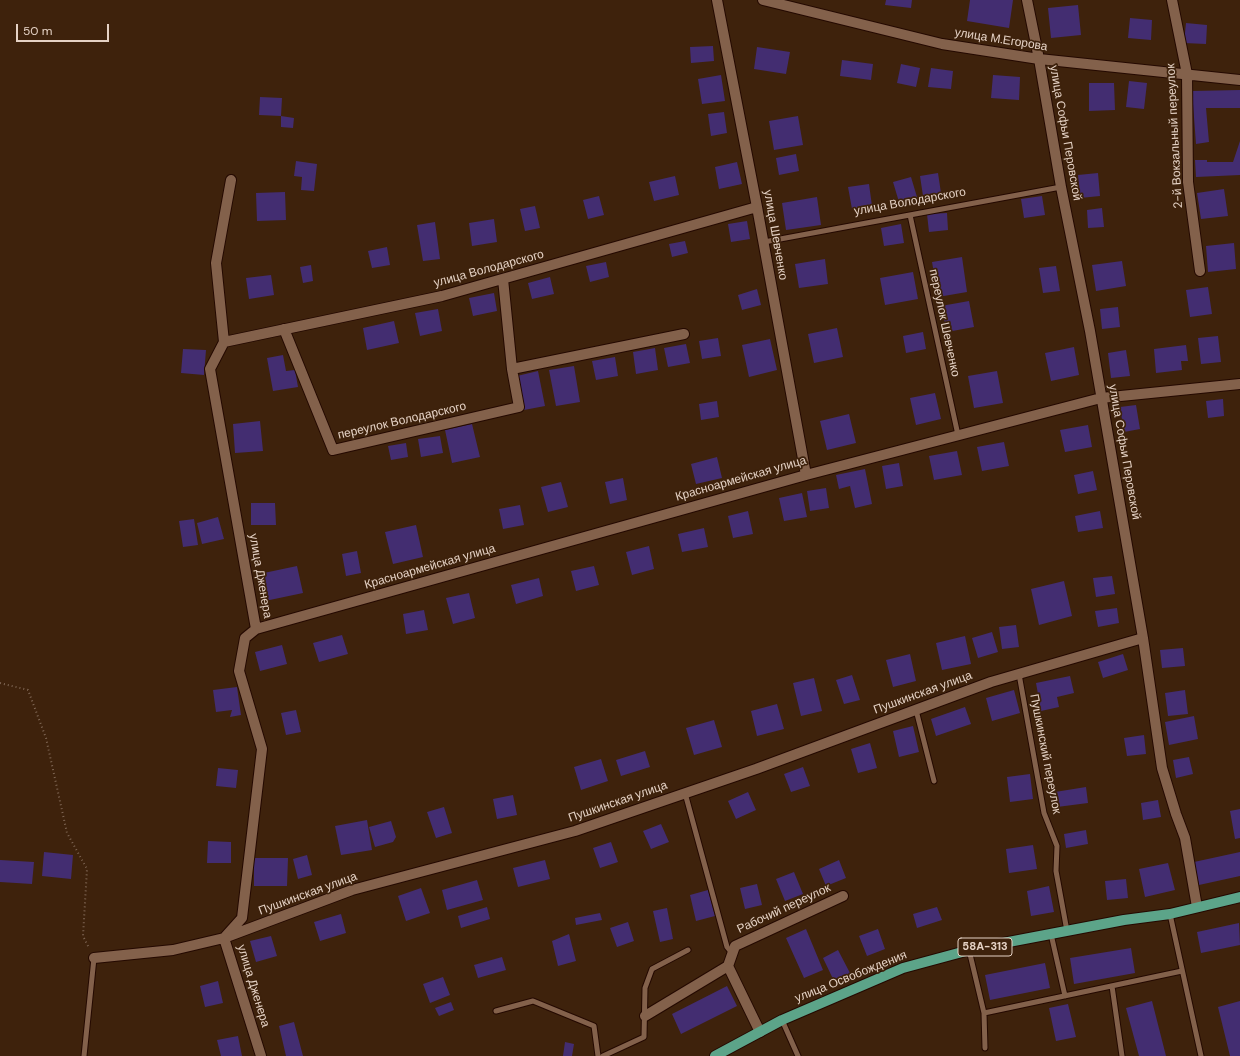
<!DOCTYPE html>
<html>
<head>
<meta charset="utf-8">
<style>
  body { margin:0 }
  #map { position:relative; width:1240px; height:1056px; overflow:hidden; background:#3e220c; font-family:"DM Sans",sans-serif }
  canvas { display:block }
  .scale { position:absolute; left:16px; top:24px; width:93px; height:18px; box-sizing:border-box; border:2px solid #e5d2c5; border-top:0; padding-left:5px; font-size:12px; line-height:14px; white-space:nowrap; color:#e5d2c5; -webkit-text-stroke:3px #3e220c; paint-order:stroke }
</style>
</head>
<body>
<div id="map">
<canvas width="1240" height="1056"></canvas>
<div class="scale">50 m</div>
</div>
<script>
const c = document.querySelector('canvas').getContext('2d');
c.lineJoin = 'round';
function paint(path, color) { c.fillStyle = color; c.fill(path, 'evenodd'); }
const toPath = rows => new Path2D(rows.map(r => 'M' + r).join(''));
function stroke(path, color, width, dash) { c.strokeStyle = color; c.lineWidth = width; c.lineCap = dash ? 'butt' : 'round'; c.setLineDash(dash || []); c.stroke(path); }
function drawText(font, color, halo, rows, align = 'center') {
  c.font = font + ' "DM Sans",sans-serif'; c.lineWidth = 3.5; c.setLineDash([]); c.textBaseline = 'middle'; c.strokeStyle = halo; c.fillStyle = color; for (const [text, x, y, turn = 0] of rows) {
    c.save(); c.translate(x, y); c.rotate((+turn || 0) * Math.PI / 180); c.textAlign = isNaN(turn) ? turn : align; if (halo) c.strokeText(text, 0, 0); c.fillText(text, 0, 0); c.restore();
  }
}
paint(toPath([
  [886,0,912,0,911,8,885,5],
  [970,0,1013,0,1009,28,967,21],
  [1078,5,1081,35,1051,38,1048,8],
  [1130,18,1152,20,1151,40,1128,38],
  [1186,23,1207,25,1206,44,1184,43],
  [713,46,714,61,691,63,690,47],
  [757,47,790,52,786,74,754,69],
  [842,60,873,64,871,80,840,76],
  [901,64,920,68,916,87,897,83],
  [931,68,953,71,951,89,928,87],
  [721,75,725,101,702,104,698,79],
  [993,75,1020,77,1019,100,991,98],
  [1129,81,1147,83,1144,109,1126,107],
  [1089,83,1114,83,1115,110,1089,111],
  [1240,90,1240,108,1206,108,1209,142,1196,144,1192,91],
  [260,97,282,98,281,116,259,115],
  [724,112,727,133,711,136,708,114],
  [281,116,294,118,293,128,281,127],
  [798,116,803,145,774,150,769,121],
  [1240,141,1240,175,1196,177,1195,160,1207,160,1207,162,1233,162],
  [796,154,799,171,779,175,776,158],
  [296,161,317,164,314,191,301,190,302,177,294,176],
  [737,162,742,184,719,189,715,167],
  [938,173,941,193,923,196,920,176],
  [1098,173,1100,196,1080,198,1078,175],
  [675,176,679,195,654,201,649,182],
  [911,177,917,197,899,202,893,182],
  [869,184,872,206,852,209,848,187],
  [1224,189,1228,216,1201,219,1197,193],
  [285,192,286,220,257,221,256,193],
  [599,196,604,215,588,219,583,200],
  [1042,196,1045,215,1024,218,1021,199],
  [817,197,821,225,786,230,782,203],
  [535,206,540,228,525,231,520,209],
  [1102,208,1104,227,1088,228,1087,210],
  [947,213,948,230,929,232,927,214],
  [494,219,497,242,472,246,469,223],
  [747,221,750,239,731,242,728,224],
  [435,222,440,259,423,261,417,225],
  [901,224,904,243,884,246,881,228],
  [685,241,688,253,672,257,669,244],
  [1234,243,1236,269,1208,272,1206,246],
  [387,247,390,265,372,268,368,251],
  [962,257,967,292,938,297,932,262],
  [825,259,828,284,799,288,795,264],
  [1122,261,1126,286,1096,291,1092,265],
  [606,262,609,277,590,282,586,266],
  [311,265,313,281,303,283,300,267],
  [1056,266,1060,291,1043,293,1039,268],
  [913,272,918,299,885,305,880,278],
  [271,275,274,295,249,299,246,278],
  [550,277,554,294,532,299,528,283],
  [1208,287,1212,314,1190,317,1186,290],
  [757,289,761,305,742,310,738,295],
  [494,293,497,311,473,316,469,298],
  [969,301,974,327,947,332,941,306],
  [1118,307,1120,327,1102,329,1100,309],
  [438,309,442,331,420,336,415,313],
  [394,321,399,343,367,350,363,328],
  [837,328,843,357,814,363,808,334],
  [923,332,926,349,906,353,903,336],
  [1218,336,1221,362,1201,364,1198,338],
  [718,338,721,356,702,359,699,341],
  [770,339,777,370,749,377,742,345],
  [686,344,690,363,668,367,664,348],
  [1186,345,1188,361,1181,361,1182,370,1156,373,1154,349],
  [1074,347,1079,375,1051,381,1045,353],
  [655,348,658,370,636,374,633,352],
  [183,349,206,350,204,375,181,373],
  [1126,350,1130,376,1111,378,1108,353],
  [283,355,286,371,295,370,298,387,273,391,267,358],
  [615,357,618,376,596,380,592,361],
  [574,366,580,402,556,406,549,370],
  [538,371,545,406,524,410,517,376],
  [997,371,1003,403,974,408,968,376],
  [935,393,941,419,916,425,910,398],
  [1223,399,1224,416,1208,418,1206,401],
  [717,401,719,417,701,420,699,404],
  [1136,405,1140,429,1124,432,1120,407],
  [849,414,856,443,827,450,820,421],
  [260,421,263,451,235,453,233,424],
  [472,424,480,457,452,463,445,430],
  [1088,425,1092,447,1065,452,1060,430],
  [440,436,443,453,421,457,418,439],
  [1004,442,1009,466,982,471,977,447],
  [406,443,408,457,391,460,388,446],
  [957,451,962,475,934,480,929,456],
  [717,457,722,478,696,484,691,464],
  [899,463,903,486,886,489,882,466],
  [865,469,872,504,855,508,850,486,839,489,836,475],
  [1093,471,1097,490,1078,494,1074,475],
  [623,478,627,500,610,504,605,482],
  [561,482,568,507,548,512,541,487],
  [826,488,829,508,810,511,807,491],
  [802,493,807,517,784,521,779,498],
  [251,503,275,503,276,525,251,525],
  [520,505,524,525,503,529,499,509],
  [748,511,753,534,733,538,728,516],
  [1100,511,1103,528,1078,532,1075,516],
  [218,517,224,539,202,544,197,523],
  [194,519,198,545,183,547,179,521],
  [416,525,423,557,393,564,385,532],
  [704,528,708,547,682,552,678,534],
  [649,546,654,569,632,575,626,552],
  [357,551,361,573,346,576,342,554],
  [297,566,303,593,265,601,259,574],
  [594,566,599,585,576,591,571,571],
  [1112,576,1115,594,1096,597,1093,578],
  [539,578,543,596,516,604,511,585],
  [1064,581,1072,616,1039,625,1031,589],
  [469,593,475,618,453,624,446,598],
  [1117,608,1119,623,1098,627,1095,611],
  [424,610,428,630,406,634,403,614],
  [1016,625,1019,647,1002,649,999,627],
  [992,632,998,652,978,658,972,638],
  [342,635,348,654,319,662,313,643],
  [965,636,971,664,942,670,936,643],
  [282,645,287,664,260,671,255,652],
  [1183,648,1185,666,1162,668,1160,650],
  [910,654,916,681,893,687,886,660],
  [1123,654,1128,670,1103,678,1098,662],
  [852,675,860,700,844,704,836,680],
  [1070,676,1074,693,1057,697,1059,707,1041,711,1036,683],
  [814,678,822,711,801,716,793,683],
  [237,687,241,715,230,717,232,710,216,712,213,690],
  [1014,690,1020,713,992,721,986,698],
  [1185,690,1188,714,1168,716,1165,693],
  [777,704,784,729,757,736,751,711],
  [965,707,971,724,936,736,931,719],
  [296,710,301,732,286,735,281,713],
  [1194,716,1198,739,1169,745,1165,722],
  [714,720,722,747,694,755,686,728],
  [913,726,919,752,899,757,893,731],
  [1144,735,1146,754,1127,756,1124,738],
  [870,743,877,768,858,773,851,749],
  [645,751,650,767,621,776,616,760],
  [1189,757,1193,774,1176,778,1173,760],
  [601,759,608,781,581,790,574,767],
  [803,767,810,786,791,792,784,774],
  [218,768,238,770,236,788,216,786],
  [1030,774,1033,799,1010,802,1007,777],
  [1086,787,1088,803,1057,807,1055,792],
  [748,792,756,810,736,819,728,801],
  [513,795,517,815,497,819,493,799],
  [1158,800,1161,817,1143,820,1141,803],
  [444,807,452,833,436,838,427,812],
  [1240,809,1240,838,1235,839,1230,811],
  [367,820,372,850,341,855,335,826],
  [391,821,396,837,393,842,375,847,369,827],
  [661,824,669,842,651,849,643,831],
  [1086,830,1088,844,1066,848,1064,834],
  [208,841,231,842,231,863,207,863],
  [611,842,618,862,600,868,593,848],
  [1033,845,1037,869,1009,873,1006,849],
  [44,852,73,855,71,879,42,876],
  [1240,852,1240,876,1199,885,1194,862],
  [307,855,312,875,298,879,293,859],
  [254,858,288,858,287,886,254,886],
  [0,860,34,862,32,884,0,882],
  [545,860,550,879,518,887,513,868],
  [839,860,846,878,826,886,819,869],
  [1168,863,1175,890,1145,897,1139,869],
  [794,872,803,894,785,901,776,879],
  [1126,879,1128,898,1107,900,1105,881],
  [477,880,483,900,447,910,442,890],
  [757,884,762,905,745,909,740,888],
  [1049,886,1054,912,1031,916,1027,891],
  [421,888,430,913,406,921,398,896],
  [708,890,715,916,696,921,690,895],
  [487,907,490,919,461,928,458,916],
  [937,907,942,920,917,928,913,914],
  [667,908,673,939,660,942,653,911],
  [600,913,602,920,576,925,575,918],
  [341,914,346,933,320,941,314,922],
  [628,922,634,941,617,947,610,928],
  [1239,923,1240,945,1201,953,1197,932],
  [806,929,823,970,804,978,786,938],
  [878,929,885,949,867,956,859,936],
  [569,934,576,961,558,966,552,941],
  [271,936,277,956,256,962,250,941],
  [1131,948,1135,973,1074,984,1070,958],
  [838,950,850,973,834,981,823,958],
  [502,957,506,970,478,978,474,965],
  [1045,963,1050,988,990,1000,985,975],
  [443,977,450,995,430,1003,423,984],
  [218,981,223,1003,205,1007,200,986],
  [727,986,737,1006,681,1034,672,1014],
  [1152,1001,1166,1056,1139,1056,1126,1008],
  [1240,1001,1240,1056,1230,1056,1218,1007],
  [451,1002,454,1010,439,1016,435,1008],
  [1068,1004,1076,1037,1056,1041,1049,1008],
  [294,1022,303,1056,286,1056,279,1026],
  [238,1036,242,1056,221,1056,217,1040],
  [565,1042,574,1044,572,1056,563,1056]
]), '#432d71');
const service = toPath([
  [910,215,958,435],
  [764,242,1061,187],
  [1019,674,1044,813,1057,846,1056,871,1067,931],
  [916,710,934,781],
  [685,793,727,947,732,953],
  [1170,914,1201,1056],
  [1051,934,1065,996],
  [969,950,984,1013,985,1048],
  [1112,986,1122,1056],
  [496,1011,533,1001,594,1026,598,1056],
  [984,1013,1182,971],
  [782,1020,798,1056],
  [84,1056,94,958],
  [603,1056,644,1037,645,988,652,969,688,950]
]);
const minor = toPath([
  [717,0,757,207,806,475],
  [763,0,942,44,1039,59,1240,80],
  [1027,0,1039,59,1061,187,1090,331,1143,638,1162,768,1176,814,1185,838,1197,907],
  [1172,0,1187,74,1188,182,1200,271],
  [231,180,216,263,224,342,210,369,256,629,245,638,239,671,262,749,242,918,224,938,261,1056],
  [503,279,512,369],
  [284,329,333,450,519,407,512,369,684,334],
  [224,342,442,296,757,207],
  [256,629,806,475,1101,398,1240,384],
  [94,958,173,950,224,938,352,890,575,831,756,769,991,682,1143,638],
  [645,1016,728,966],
  [760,1032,728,966,735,946,843,896]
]);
const primary = toPath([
  [715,1056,782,1020,903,968,977,948,1124,920,1170,914,1240,897]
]);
stroke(service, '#240900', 7);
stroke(minor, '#240900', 12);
stroke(primary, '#240900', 12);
stroke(toPath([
  [0,683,28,690,46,738,67,833,87,869,83,936,89,948]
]), '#7f6654', 2, [1, 3]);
stroke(service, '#83614b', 5);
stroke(minor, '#83614b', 10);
stroke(primary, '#5ca489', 10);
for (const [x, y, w] of [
  [985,947,54]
]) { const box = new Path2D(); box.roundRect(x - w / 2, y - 9, w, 18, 3); c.fillStyle = '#3e220c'; c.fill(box); stroke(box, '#e5d2c5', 1); }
drawText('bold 11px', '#e5d2c5', null, [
  ["58А-313",985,947]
]);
drawText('12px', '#e5d2c5', '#3e220c', [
  ["улица М.Егорова",1001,40,9],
  ["улица Софьи Перовской",1065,133,80],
  ["2-й Вокзальный переулок",1175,136,-93],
  ["улица Володарского",910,202,-10],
  ["улица Шевченко",775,235,80],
  ["улица Володарского",489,269,-15],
  ["переулок Шевченко",944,323,78],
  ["переулок Володарского",402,421,-13],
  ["улица Софьи Перовской",1124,452,80],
  ["Красноармейская улица",741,479,-16],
  ["Красноармейская улица",430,567,-16],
  ["улица Дженера",260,576,80],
  ["Пушкинская улица",923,693,-20],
  ["Пушкинский переулок",1045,754,79],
  ["Пушкинская улица",618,802,-19],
  ["Пушкинская улица",308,894,-20],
  ["Рабочий переулок",784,909,-25],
  ["улица Освобождения",851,977,-22],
  ["улица Дженера",253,986,73]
]);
</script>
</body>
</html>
